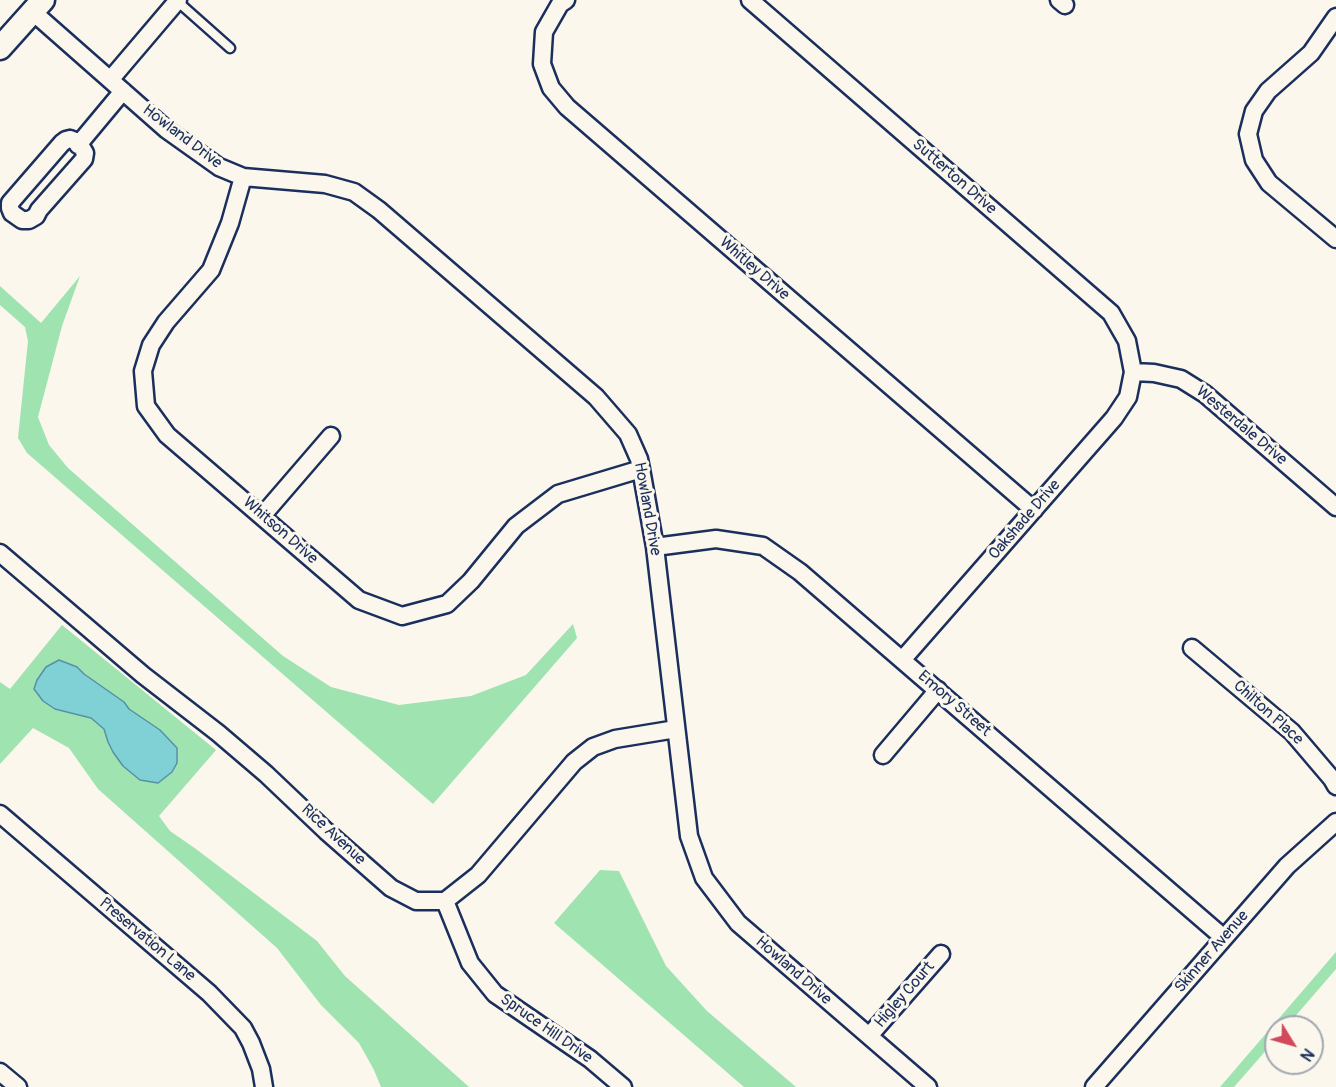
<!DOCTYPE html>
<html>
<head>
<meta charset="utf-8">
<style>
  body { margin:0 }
  #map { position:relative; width:1336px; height:1087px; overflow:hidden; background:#fbf7ec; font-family:Pangolin,sans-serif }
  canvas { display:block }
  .north { position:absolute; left:1264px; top:1015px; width:60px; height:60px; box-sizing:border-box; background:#fbf7ec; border:2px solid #a1a7b3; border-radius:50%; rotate:127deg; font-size:16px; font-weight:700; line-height:24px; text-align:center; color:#1b2f5e }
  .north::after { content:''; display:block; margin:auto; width:21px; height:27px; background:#d1495b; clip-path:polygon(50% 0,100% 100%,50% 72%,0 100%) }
</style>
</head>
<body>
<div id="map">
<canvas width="1336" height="1087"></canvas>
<div class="north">N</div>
</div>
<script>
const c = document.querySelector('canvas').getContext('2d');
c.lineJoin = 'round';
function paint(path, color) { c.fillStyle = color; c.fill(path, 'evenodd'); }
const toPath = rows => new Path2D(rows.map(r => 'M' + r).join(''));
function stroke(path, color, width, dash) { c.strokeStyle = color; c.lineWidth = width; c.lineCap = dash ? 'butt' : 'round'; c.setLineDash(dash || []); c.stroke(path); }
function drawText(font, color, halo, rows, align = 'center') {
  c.font = font + ' Pangolin,sans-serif'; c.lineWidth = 6; c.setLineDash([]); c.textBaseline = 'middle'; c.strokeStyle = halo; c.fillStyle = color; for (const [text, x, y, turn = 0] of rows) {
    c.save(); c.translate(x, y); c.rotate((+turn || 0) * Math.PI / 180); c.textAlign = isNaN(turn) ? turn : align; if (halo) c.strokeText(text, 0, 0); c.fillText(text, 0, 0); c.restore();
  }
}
paint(toPath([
  [80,276,62,326,38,417,49,445,68,468,283,656,331,687,399,705,471,696,526,675,573,624,577,638,433,804,27,453,18,438,28,341,25,327,0,305,0,286,41,323],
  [62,625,216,750,159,816,170,831,196,849,317,941,345,976,469,1087,381,1087,374,1070,359,1043,321,1005,277,948,98,789,69,748,33,728,0,764,0,682,10,689],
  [600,870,619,871,666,966,707,1011,796,1087,744,1087,554,923],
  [1336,952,1336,969,1286,1027,1276,1027,1276,1039,1234,1087,1220,1087]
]), '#9ee3b0');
const water = toPath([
  [59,660,77,667,84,674,124,702,129,709,160,730,177,748,177,763,172,772,158,783,140,780,123,766,113,752,108,742,104,729,91,718,55,709,43,701,34,689,37,680,46,667,59,660]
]);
paint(water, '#80d1d6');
stroke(water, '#5890a6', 1.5);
const lane = toPath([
  [177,1,230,48]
]);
const street = toPath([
  [566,0,560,4,544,32,542,64,551,88,567,107,1034,510],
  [750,0,1111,313,1127,341,1133,372,1128,397,1114,418,902,660],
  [1059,0,1065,5],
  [33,12,167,130,219,167,243,177,325,184,354,192,379,210,596,397,628,434,639,459,641,469,655,547,689,836,704,878,738,923,928,1087],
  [1336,17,1311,53,1268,91,1254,111,1248,134,1254,160,1269,183,1336,239],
  [110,80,178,0],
  [70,139,75,141,82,148,85,153,84,159,39,210,36,216,29,220,22,220,12,213,10,208,10,203,62,143,66,140,70,139],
  [78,145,123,91],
  [243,177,230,223,211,270,166,322,151,345,143,371,146,406,167,435,359,600,402,616,447,604,471,581,516,526,558,494,641,469],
  [1133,372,1154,373,1181,379,1205,394,1336,507],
  [262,516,331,436],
  [655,547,716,539,763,546,800,572,1224,938],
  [0,553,143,675,218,733,266,774,326,831,391,888,416,901,445,901,478,875,574,762,593,747,615,739,676,729],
  [1192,648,1292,732,1332,779,1336,786],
  [883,755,938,690],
  [0,814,209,993,243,1028,251,1043,261,1069,264,1087],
  [445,901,470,963,495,994,590,1059,623,1087],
  [869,1036,941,954],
  [0,1072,18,1087],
  [1094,1087,1287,866,1336,822]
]);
const secondary = toPath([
  [0,48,43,0]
]);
stroke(lane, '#1b2f5e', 13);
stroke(street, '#1b2f5e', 21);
stroke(secondary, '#1b2f5e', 27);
stroke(lane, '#fbf7ec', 8);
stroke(street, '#fbf7ec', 16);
stroke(secondary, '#fbf7ec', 22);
drawText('16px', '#1b2f5e', '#fbf7ec', [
  ["Howland Drive",182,137,37],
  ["Sutterton Drive",954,177,41],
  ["Whitley Drive",754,269,41],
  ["Westerdale Drive",1241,426,40],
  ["Howland Drive",647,509,80],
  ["Oakshade Drive",1025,520,-49],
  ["Whitson Drive",280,531,41],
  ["Emory Street",954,704,41],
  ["Chilton Place",1268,713,42],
  ["Rice Avenue",333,835,43],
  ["Preservation Lane",147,940,40],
  ["Skinner Avenue",1212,952,-49],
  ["Howland Drive",793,971,41],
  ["Higley Court",905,995,-49],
  ["Spruce Hill Drive",546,1029,35]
]);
</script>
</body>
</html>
